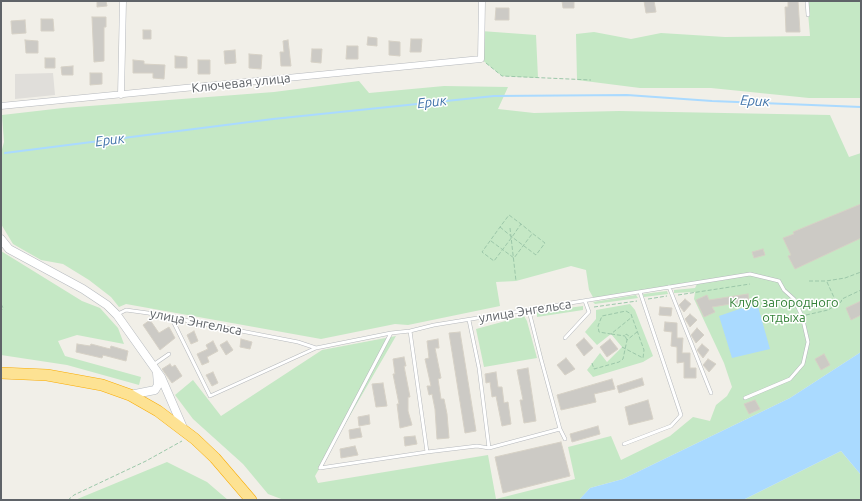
<!DOCTYPE html>
<html>
<head>
<meta charset="utf-8">
<style>
  body { margin:0 }
  #map { position:relative; width:862px; height:501px; overflow:hidden; background:#f1efe8; font-family:Ubuntu,sans-serif }
  canvas { display:block }
  .frame { position:absolute; inset:0; border:2px solid #5f6368; pointer-events:none }
</style>
</head>
<body>
<div id="map">
<canvas width="862" height="501"></canvas>
<div class="frame"></div>
</div>
<script>
const c = document.querySelector('canvas').getContext('2d');
c.lineJoin = 'round';
function paint(path, color) { c.fillStyle = color; c.fill(path, 'evenodd'); }
const toPath = rows => new Path2D(rows.map(r => 'M' + r).join(''));
function stroke(path, color, width, dash) { c.strokeStyle = color; c.lineWidth = width; c.lineCap = dash ? 'butt' : 'round'; c.setLineDash(dash || []); c.stroke(path); }
function drawText(font, color, halo, rows, align = 'center') {
  c.font = font + ' Ubuntu,sans-serif'; c.lineWidth = 3; c.setLineDash([]); c.textBaseline = 'middle'; c.strokeStyle = halo; c.fillStyle = color; for (const [text, x, y, turn = 0] of rows) {
    c.save(); c.translate(x, y); c.rotate((+turn || 0) * Math.PI / 180); c.textAlign = isNaN(turn) ? turn : align; if (halo) c.strokeText(text, 0, 0); c.fillText(text, 0, 0); c.restore();
  }
}
paint(toPath([
  [53,73,55,95,15,99,15,74]
]), '#e0deda');
paint(toPath([
  [807,1,861,1,861,98,809,98,711,88,640,88,577,80,576,34,594,32,631,39,661,33,725,37,810,36],
  [481,31,536,35,538,78,502,76,481,59],
  [359,81,369,93,444,86,508,87,498,109,534,113,619,111,830,115,849,157,861,153,861,352,790,398,623,479,590,488,579,500,284,500,268,494,243,464,193,419,175,395,193,380,221,416,322,350,396,336,315,476,318,483,488,455,496,499,575,479,568,447,611,436,621,460,670,436,693,417,710,421,716,405,727,396,732,387,724,363,694,299,695,292,674,293,674,290,695,288,697,284,594,299,589,290,586,270,571,266,516,281,496,282,500,306,408,325,395,324,321,339,126,304,119,307,111,297,89,280,63,264,41,260,13,244,1,224,1,153,4,142,2,115,63,108,274,92],
  [1,251,82,301,100,308,118,328,124,344,77,335,58,341,65,356,141,377,139,385,67,365,1,355],
  [667,291,668,294,644,297,643,294],
  [636,295,638,298,595,304,593,302],
  [630,304,635,310,653,356,643,362,593,377,587,370,600,353,607,362,622,347,611,334,597,345,585,332,596,319,596,310],
  [583,306,583,310,537,317,537,312],
  [524,316,527,321,537,358,484,367,476,329],
  [841,451,861,475,861,500,743,500],
  [167,462,207,482,228,500,75,500]
]), '#c5e8c5');
paint(toPath([
  [757,303,770,349,732,358,719,316],
  [861,352,861,475,841,451,743,500,579,500,590,488,623,479,790,398]
]), '#aadaff');
stroke(toPath([
  [5,153,273,119,494,96,627,95,712,101,861,107]
]), '#aadaff', 2);
const building = toPath([
  [97,1,106,1,107,6,97,7,97,1],
  [562,1,574,1,574,8,563,8,562,1],
  [644,1,654,1,656,12,646,13,644,1],
  [788,1,798,1,800,32,786,32,785,7,788,7,788,1],
  [496,8,509,8,509,20,495,20,496,8],
  [92,17,106,17,106,27,104,27,104,61,94,62,92,17],
  [41,19,53,19,54,31,41,31,41,19],
  [25,20,26,33,12,34,11,21,25,20],
  [143,30,151,30,151,39,143,39,143,30],
  [368,37,377,38,377,46,367,45,368,37],
  [411,39,422,39,421,52,410,52,411,39],
  [25,40,38,41,38,53,26,53,25,40],
  [288,40,291,66,281,66,280,52,284,52,283,41,288,40],
  [389,41,400,42,400,56,389,55,389,41],
  [347,46,358,46,358,59,346,59,347,46],
  [312,49,322,49,321,63,311,62,312,49],
  [235,50,236,63,225,64,224,51,235,50],
  [249,54,262,55,261,69,249,68,249,54],
  [175,56,187,57,187,68,175,68,175,56],
  [45,58,55,58,55,68,45,68,45,58],
  [133,60,144,61,144,64,165,65,164,79,153,78,153,73,133,73,133,60],
  [198,60,210,60,210,74,198,74,198,60],
  [73,66,73,75,62,75,61,67,73,66],
  [90,73,102,73,102,84,90,85,90,73],
  [861,204,861,238,795,269,788,256,791,255,783,238,794,234,793,232,861,204],
  [763,249,765,255,754,258,752,252,763,249],
  [748,294,749,301,712,307,715,312,704,317,696,300,707,295,709,300,748,294],
  [685,299,691,304,684,312,679,305,685,299],
  [861,301,861,315,851,320,846,308,861,301],
  [660,307,672,308,671,316,659,315,660,307],
  [690,314,697,320,690,327,685,319,690,314],
  [150,320,159,333,169,327,175,338,160,350,143,325,150,320],
  [665,322,677,323,677,338,683,338,682,353,690,353,690,368,696,368,696,378,684,378,684,362,677,363,677,347,671,346,672,332,664,331,665,322],
  [697,328,704,335,696,343,691,335,697,328],
  [194,331,198,341,191,344,187,335,194,331],
  [460,332,476,431,465,433,449,333,460,332],
  [584,338,593,348,584,356,576,345,584,338],
  [241,339,252,342,250,349,240,347,241,339],
  [438,339,439,348,435,348,441,378,438,379,441,399,444,399,447,414,449,438,437,439,435,409,432,394,429,395,427,386,431,386,425,359,429,358,427,341,438,339],
  [610,339,618,349,607,357,600,347,610,339],
  [213,341,218,351,207,357,209,362,202,365,197,354,208,349,206,345,213,341],
  [227,341,233,350,226,355,220,345,227,341],
  [77,344,90,346,91,344,110,349,111,346,128,351,126,361,103,355,102,358,76,352,77,344],
  [702,344,709,350,703,358,697,350,702,344],
  [824,354,830,365,821,370,815,359,824,354],
  [404,357,406,366,404,366,410,397,408,397,408,411,412,425,400,428,397,404,399,404,393,374,395,374,393,359,404,357],
  [566,358,575,369,565,375,557,365,566,358],
  [708,359,716,364,709,372,703,365,708,359],
  [170,364,172,367,175,365,182,376,172,383,162,369,170,364],
  [528,368,536,421,524,423,520,400,523,400,517,370,528,368],
  [213,372,218,383,212,386,206,375,213,372],
  [496,372,498,387,502,387,504,403,508,402,511,424,502,426,496,396,492,397,490,382,486,383,485,374,496,372],
  [642,378,644,385,619,393,617,386,642,378],
  [612,379,615,389,594,394,596,402,561,410,557,395,612,379],
  [383,383,387,406,376,407,372,384,383,383],
  [648,400,653,419,629,425,625,407,648,400],
  [755,400,760,409,749,414,744,404,755,400],
  [369,415,370,424,359,426,358,417,369,415],
  [598,426,600,434,572,442,570,434,598,426],
  [360,428,362,437,350,439,349,430,360,428],
  [415,436,417,444,405,446,404,437,415,436],
  [561,442,570,476,503,493,495,457,561,442],
  [355,446,358,455,341,458,340,449,355,446]
]);
paint(building, '#cccac5');
stroke(building, '#d6d1c6', 1);
const lane = toPath([
  [807,1,808,15],
  [669,287,711,393],
  [529,311,541,359,560,429,565,439],
  [118,314,126,310,148,313,298,342,316,348,391,333,410,331,434,325,750,274,779,281,784,290,794,299,802,316,808,342,803,364,790,379,745,398],
  [171,317,210,396,316,348],
  [469,320,479,368,489,448],
  [410,331,427,452],
  [565,338,589,312,585,301],
  [153,365,169,354],
  [624,444,671,426,681,415,640,292],
  [320,468,427,452,477,446,489,448,560,429],
  [320,468,391,333]
]);
const street = toPath([
  [121,95,123,1],
  [1,106,481,59,482,1]
]);
const secondary = toPath([
  [1,239,9,249,83,289,107,305,117,315,161,377,184,430],
  [130,395,155,390,158,385,157,373]
]);
const highway = toPath([
  [1,373,47,375,102,385,130,395,158,411,195,439,215,458,251,500]
]);
stroke(lane, '#b5b8bc', 4);
stroke(street, '#b5b8bc', 7);
stroke(secondary, '#b6babf', 9);
stroke(highway, '#f9ab00', 12);
stroke(toPath([
  [486,63,502,76,591,80],
  [500,227,512,237,536,255,545,243,532,233,521,224,509,215,500,227,482,252,494,261,512,237,521,224],
  [510,228,516,281],
  [491,241,514,258,532,234],
  [809,281,826,281,845,278,861,272],
  [827,282,837,304],
  [678,295,750,284],
  [648,299,667,296],
  [1,304,3,308,1,311],
  [594,307,637,301],
  [806,315,828,310,841,302,842,299,861,290,861,287],
  [611,334,625,336],
  [627,340,625,336,626,334,629,336],
  [622,347,643,358,644,350,631,314,626,311,602,316,598,326,599,332,611,334,632,317],
  [592,363,594,369,619,362,623,359,627,340,637,332],
  [68,500,74,495,146,461,182,441]
]), '#9cc7a9', 1, [4, 2]);
stroke(lane, '#fff', 3);
stroke(street, '#fff', 6);
stroke(secondary, '#fff', 8);
stroke(highway, '#fde293', 11);
drawText('13px', '#5f6368', '#fff', [
  ["Ключевая улица",241,83,-6],
  ["улица Энгельса",525,311,-9],
  ["улица Энгельса",196,322,11]
]);
drawText('13px', '#348238', '#fff', [
  ["Клуб загородного",784,303],
  ["отдыха",784,318]
]);
drawText('italic 14px', '#4174aa', '#fff', [
  ["Ерик",755,101,3],
  ["Ерик",432,102,-6],
  ["Ерик",110,140,-7]
]);
</script>
</body>
</html>
